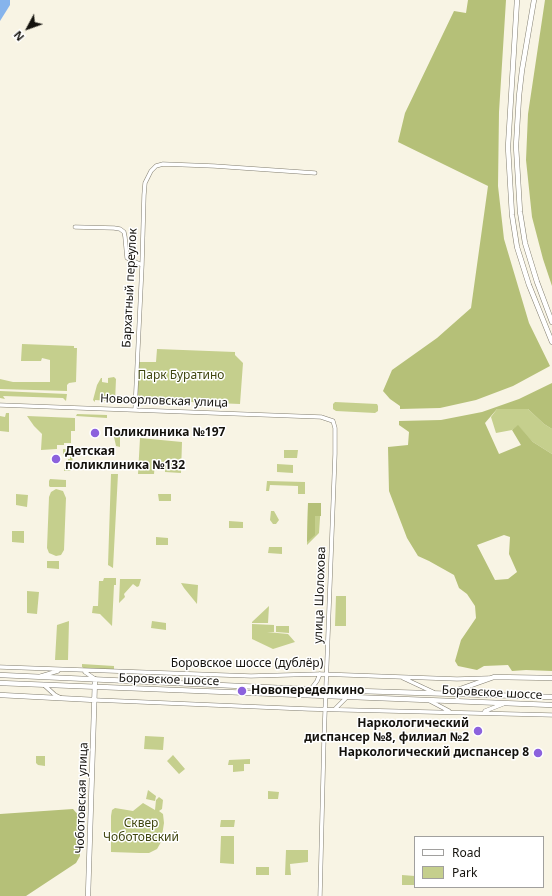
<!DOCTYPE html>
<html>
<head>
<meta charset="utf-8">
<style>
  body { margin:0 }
  #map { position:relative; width:552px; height:896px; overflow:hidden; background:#f8f4e4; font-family:"Noto Sans",sans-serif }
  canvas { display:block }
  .legend { position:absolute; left:414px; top:836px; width:130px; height:52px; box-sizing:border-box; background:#fff; border:1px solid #a1a09e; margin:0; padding:5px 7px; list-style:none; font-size:12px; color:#14120d }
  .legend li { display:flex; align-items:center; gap:8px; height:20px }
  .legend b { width:20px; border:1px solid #a1a09e }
  .north { position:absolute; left:8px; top:8px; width:40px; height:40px; -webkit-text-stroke:3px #fff; paint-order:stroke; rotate:229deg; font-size:11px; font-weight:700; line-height:16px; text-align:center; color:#14120d }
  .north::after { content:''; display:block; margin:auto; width:14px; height:18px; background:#14120d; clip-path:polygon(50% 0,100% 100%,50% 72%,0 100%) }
</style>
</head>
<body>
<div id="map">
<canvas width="552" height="896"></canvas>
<ul class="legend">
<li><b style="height:5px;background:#fff"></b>Road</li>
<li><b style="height:11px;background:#c5cf8d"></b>Park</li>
</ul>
<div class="north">N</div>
</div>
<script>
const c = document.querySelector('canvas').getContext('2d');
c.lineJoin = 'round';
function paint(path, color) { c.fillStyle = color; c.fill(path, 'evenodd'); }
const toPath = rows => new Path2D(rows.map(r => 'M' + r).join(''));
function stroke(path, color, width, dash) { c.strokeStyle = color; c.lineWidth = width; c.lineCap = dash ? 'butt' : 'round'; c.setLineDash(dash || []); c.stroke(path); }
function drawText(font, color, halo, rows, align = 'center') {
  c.font = font + ' "Noto Sans",sans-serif'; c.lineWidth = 3; c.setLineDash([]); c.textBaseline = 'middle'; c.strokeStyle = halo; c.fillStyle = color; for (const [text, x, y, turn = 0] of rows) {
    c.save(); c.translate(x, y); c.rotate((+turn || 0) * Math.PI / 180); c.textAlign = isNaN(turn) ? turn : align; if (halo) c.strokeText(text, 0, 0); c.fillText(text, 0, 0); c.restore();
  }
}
paint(toPath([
  [22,344,74,346,74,348,77,348,76,382,69,383,67,385,67,391,0,389,0,379,13,382,50,382,50,360,42,358,41,361,21,361],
  [157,349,235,352,235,355,243,363,240,404,141,400,137,395,139,362,156,362],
  [114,377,116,379,115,402,112,403,110,401,95,400,95,402,93,400,97,385,101,378,102,378,102,382,108,383,108,378],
  [0,391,67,394,66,401,63,398,3,396,5,399,0,398],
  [335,402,377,404,378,406,378,411,375,413,336,411,333,409,333,404],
  [497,409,528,409,544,424,552,429,552,454,533,442,518,426,512,430,496,433,491,417],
  [6,413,9,413,9,432,0,431,0,416,5,417],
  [77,414,107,415,107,418,76,416],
  [27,416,75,418,75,431,71,431,71,443,64,443,64,445,57,445,57,449,41,450,42,434,34,426],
  [116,430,120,430,120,447,116,446,114,437,116,437],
  [140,438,182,442,181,473,165,472,165,464,155,463,154,474,138,474],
  [63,449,70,449,73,451,72,469,70,471,64,471,64,468,70,468,70,463,68,462,68,459,70,459,70,454,63,454],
  [284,450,298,450,297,458,284,458],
  [277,464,293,465,293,473,277,472],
  [111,474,118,474,113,568,108,565],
  [50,479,66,480,66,487,50,487,49,486,49,481],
  [267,481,305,482,305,494,298,494,298,486,270,485,269,491,266,491],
  [56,489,63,491,66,498,64,550,61,555,56,556,49,553,47,548,49,497,51,492],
  [16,494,28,495,27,507,16,505],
  [158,494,171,494,171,501,159,501],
  [308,503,321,503,319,533,307,545],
  [271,511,274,511,279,520,276,524,273,524,270,520],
  [229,521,243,522,243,528,229,528],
  [12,531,24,531,24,543,12,542],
  [156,537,168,538,168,545,156,545],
  [269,547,282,547,282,554,268,553],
  [47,561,59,561,59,569,47,568],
  [104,578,116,578,116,585,114,585,112,626,100,614,92,613,93,606,98,606,99,581,103,581],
  [120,579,141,579,139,586,137,587,133,584,124,594,125,597,119,603],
  [181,583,198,585,197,604,184,588],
  [27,591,39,592,37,614,27,613],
  [336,596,346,596,346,626,335,626],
  [269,606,268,623,252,623,252,622],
  [69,621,68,660,55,660,57,625],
  [152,621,166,623,166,630,151,628],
  [252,624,274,625,274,632,267,632,288,634,295,642,273,649,252,639],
  [276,626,289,626,289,633,276,632],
  [82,664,114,666,114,671,87,670,82,667],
  [145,736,164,737,163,750,144,749],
  [173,755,185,769,179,774,167,761],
  [36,756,45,756,45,766,38,765,36,763],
  [250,759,250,764,244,764,244,771,233,772,233,765,228,765,229,760],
  [148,790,156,796,155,801,146,799],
  [268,791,279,792,278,799,268,799],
  [159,797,163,800,162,809,159,811,163,814,164,823,161,842,157,849,149,853,140,853,111,852,111,816,112,810,115,808,133,811,143,803,155,810,156,800],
  [221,820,235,820,234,827,220,827],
  [221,836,234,836,234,864,220,863],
  [286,850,308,850,308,862,290,864,291,875,285,875],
  [256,867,269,867,269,875,256,875],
  [402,875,415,876,415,885,402,885]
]), '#c5cf8d');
paint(toPath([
  [468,0,506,0,499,112,498,186,504,239,529,323,550,366,513,386,476,400,440,408,400,409,400,406,390,399,383,391,392,370,437,338,471,308,488,186,398,142,405,113,454,11,466,13],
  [545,0,552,0,552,286,543,259,532,217,526,160,528,114],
  [552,383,552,429,544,424,528,409,497,409,485,423,499,454,521,445,512,430,518,425,533,442,552,454,552,671,526,670,512,671,508,665,484,666,477,670,458,666,455,661,461,640,476,618,475,606,467,594,459,588,454,575,429,561,418,556,407,538,389,491,388,447,408,445,409,432,399,425,399,421,441,420,482,412,519,399],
  [504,535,510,537,509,554,517,572,508,579,495,580,477,545],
  [308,503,321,503,321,516,315,516,315,535,307,542],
  [73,809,80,817,80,856,76,863,26,896,0,896,0,814]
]), '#b5c078');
paint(toPath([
  [0,0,10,0,10,5,0,21]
]), '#86b4ec');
const minor = toPath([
  [75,227,114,228,120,229,124,232,125,237,127,258,142,265],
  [0,405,321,417,333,421,335,428,335,454,324,738,320,896],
  [135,410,142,265,144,195,145,183,151,171,156,166,163,164,214,166,315,173],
  [0,667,251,676,320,674,457,679,489,678],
  [85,672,95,679],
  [41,676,58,671],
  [403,678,433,692],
  [44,685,55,695,61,698],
  [311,689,317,681,320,674],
  [95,700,308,709,552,715],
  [430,701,449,711],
  [336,708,347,697],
  [485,711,503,704]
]);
const major = toPath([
  [517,0,508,147,512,215,517,247,529,285,552,342],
  [534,0,522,70,519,96,516,146,520,212,525,243,537,282,552,322],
  [0,675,327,690,552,697],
  [0,683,552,705],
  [449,693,494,677,552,678],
  [0,695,95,700],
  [88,896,95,679]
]);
stroke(minor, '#827e70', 4.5);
stroke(major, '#827e70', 5.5);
stroke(minor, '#fff', 3.5);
stroke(major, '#fff', 4.5);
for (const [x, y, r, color] of [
  [95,433,5,"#8c62dd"],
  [56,459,5,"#8c62dd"],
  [242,691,5,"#8c62dd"],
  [478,731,5,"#8c62dd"],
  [538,753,5,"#8c62dd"]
]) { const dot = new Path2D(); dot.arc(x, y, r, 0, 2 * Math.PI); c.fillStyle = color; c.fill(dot); stroke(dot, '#fff', 1.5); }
drawText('12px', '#14120d', '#fff', [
  ["Бархатный переулок",130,288,-87],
  ["Новоорловская улица",164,401,2],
  ["улица Шолохова",320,595,-88],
  ["Боровское шоссе (дублёр)",247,664],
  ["Боровское шоссе",169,680,2],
  ["Боровское шоссе",492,693,3],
  ["Чоботовская улица",82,798,-88]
]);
drawText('12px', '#404610', '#fff', [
  ["Парк Буратино",181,376],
  ["Сквер",141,824],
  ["Чоботовский",141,838]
]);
drawText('bold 12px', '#14120d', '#fff', [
  ["Поликлиника №197",104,433],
  ["Детская",65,452],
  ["поликлиника №132",65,466],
  ["Новопеределкино",251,691],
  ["Наркологический",469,724,"right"],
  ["диспансер №8, филиал №2",469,738,"right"],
  ["Наркологический диспансер 8",529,753,"right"]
], 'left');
</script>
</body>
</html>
